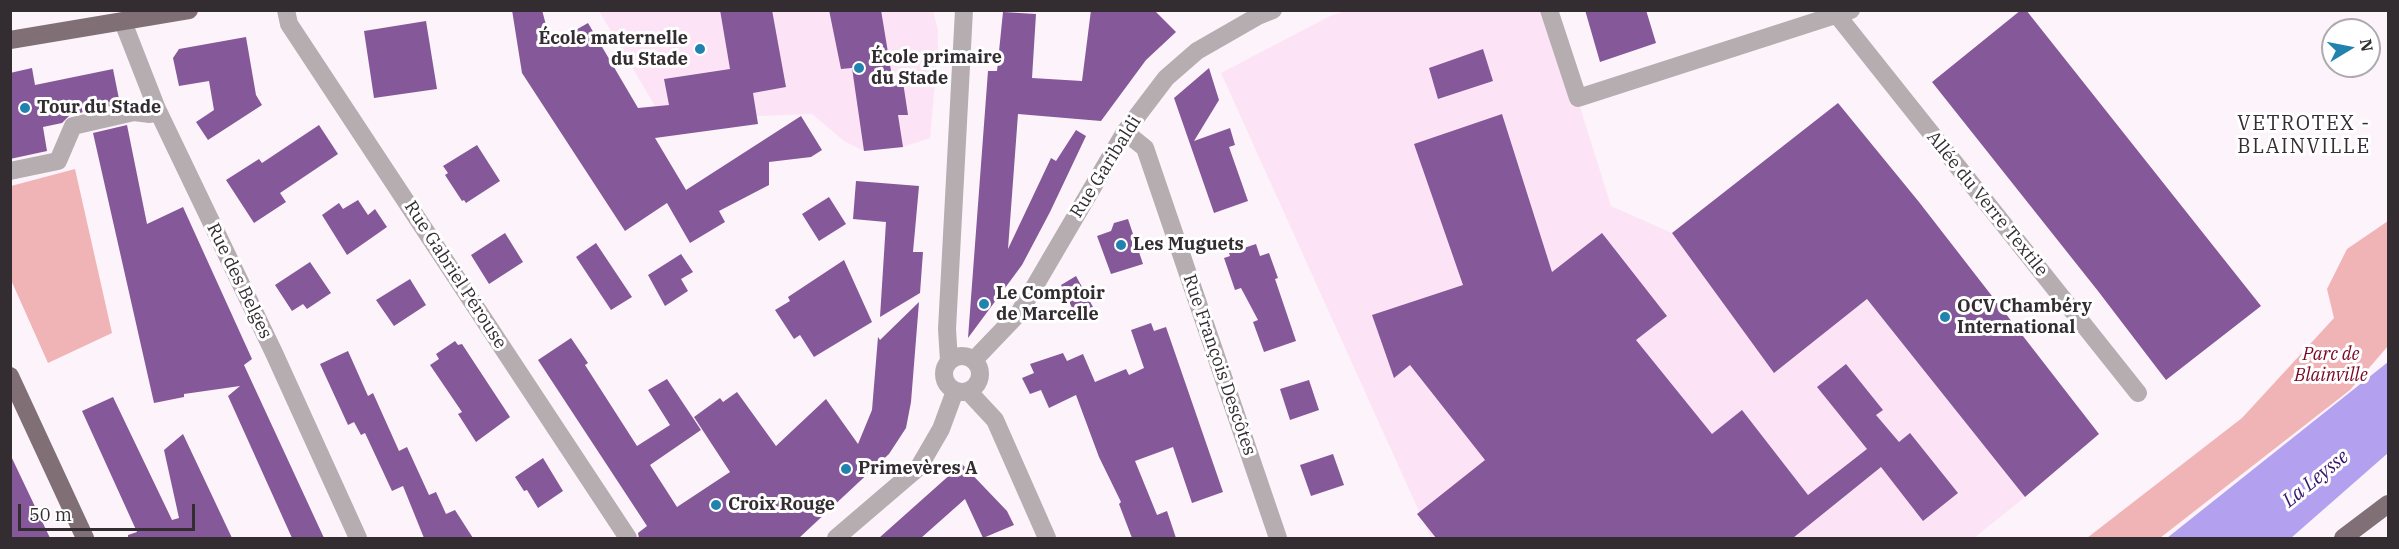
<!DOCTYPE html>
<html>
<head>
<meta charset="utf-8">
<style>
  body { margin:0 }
  #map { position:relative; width:2399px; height:549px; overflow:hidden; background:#fdf3fa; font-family:"IBM Plex Serif",serif }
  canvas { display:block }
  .frame { position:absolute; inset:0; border:12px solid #332d32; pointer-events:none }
  .north { position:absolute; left:2321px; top:18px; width:60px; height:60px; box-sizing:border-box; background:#fff; border:2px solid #adabad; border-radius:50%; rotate:80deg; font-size:16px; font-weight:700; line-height:24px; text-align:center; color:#332d32 }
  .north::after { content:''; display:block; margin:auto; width:21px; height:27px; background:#2282ae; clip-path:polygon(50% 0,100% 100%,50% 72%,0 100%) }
  .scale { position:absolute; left:18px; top:504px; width:177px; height:27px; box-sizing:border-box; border:3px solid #332d32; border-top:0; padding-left:8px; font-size:18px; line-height:21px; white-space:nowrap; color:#332d32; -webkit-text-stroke:4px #fff; paint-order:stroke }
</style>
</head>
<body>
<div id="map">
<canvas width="2399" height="549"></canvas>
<div class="frame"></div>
<div class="north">N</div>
<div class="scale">50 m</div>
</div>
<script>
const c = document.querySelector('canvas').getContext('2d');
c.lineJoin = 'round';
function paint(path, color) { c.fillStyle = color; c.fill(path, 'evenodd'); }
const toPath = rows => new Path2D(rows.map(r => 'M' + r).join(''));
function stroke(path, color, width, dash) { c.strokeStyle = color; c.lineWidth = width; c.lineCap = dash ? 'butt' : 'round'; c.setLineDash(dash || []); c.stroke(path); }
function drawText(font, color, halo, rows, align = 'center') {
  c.font = font + ' "IBM Plex Serif",serif'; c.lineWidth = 6; c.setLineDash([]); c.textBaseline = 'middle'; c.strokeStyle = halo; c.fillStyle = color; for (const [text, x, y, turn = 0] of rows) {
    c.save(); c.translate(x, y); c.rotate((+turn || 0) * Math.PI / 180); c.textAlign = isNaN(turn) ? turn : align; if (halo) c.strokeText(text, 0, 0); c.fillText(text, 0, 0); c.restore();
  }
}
paint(toPath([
  [599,11,933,11,938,30,938,50,930,138,903,147,864,151,844,141,812,114,757,116,749,123,672,135],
  [1346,11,1550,11,1611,206,1672,233,1774,372,1867,299,2025,497,1974,538,1431,538,1221,73,1330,16]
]), '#fce4f6');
paint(toPath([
  [75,169,112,333,48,363,11,280,11,186],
  [2388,221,2388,346,2350,390,2160,538,2087,538,2242,418,2334,318,2327,289,2347,249]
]), '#f0b4b7');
paint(toPath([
  [2388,362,2388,453,2291,538,2167,538]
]), '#b3a1ef');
paint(toPath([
  [512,10,542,10,551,44,588,23,638,108,669,105,664,79,730,69,720,10,772,10,786,87,753,93,758,124,655,138,686,190,801,116,822,150,811,157,769,162,769,185,719,211,725,222,690,243,667,203,625,231,522,73],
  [829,10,881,10,893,83,903,82,908,115,898,115,903,147,864,151,852,68,841,69],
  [1091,10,1154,10,1176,32,1146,60,1101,121,1018,114,1008,249,1051,158,1056,161,1076,130,1086,136,1050,212,1022,265,968,338,988,71,997,71,1003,12,1036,14,1032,78,1082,81],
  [1585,10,1646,10,1656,43,1600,62],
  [2021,10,2026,10,2261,306,2166,380,2098,291,1932,82],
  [426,21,437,89,374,98,364,31],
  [246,37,256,95,262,105,208,140,196,122,214,110,209,81,179,86,173,58,179,49],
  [1483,49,1493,81,1438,99,1429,68],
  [32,68,35,85,113,69,120,104,70,115,62,123,43,127,47,151,10,159,10,73],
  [1209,68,1219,100,1194,141,1230,128,1235,145,1229,147,1248,201,1214,213,1174,98],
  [1838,103,1919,202,2099,434,2025,497,1867,299,1774,373,1672,233],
  [1502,114,1552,272,1602,233,1667,316,1636,340,1712,434,1742,410,1808,495,1867,449,1817,387,1846,364,1883,410,1876,415,1899,442,1910,433,1958,493,1923,521,1881,467,1793,538,1436,538,1417,514,1485,460,1410,365,1394,378,1372,315,1463,285,1414,144],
  [127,125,147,224,183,207,252,359,244,365,324,538,292,538,228,396,240,386,184,394,184,397,154,403,93,133],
  [319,125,338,154,280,193,286,202,254,223,226,180,259,159,262,163],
  [477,145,500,181,466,203,464,200,462,201,445,175,448,173,443,166],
  [856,181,919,186,913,252,923,252,920,293,880,317,886,222,853,219],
  [829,197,846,224,819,241,802,214],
  [358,200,368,215,375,209,387,227,347,255,322,215,339,203,343,209],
  [1128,219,1143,264,1111,274,1097,236,1111,231,1114,223],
  [505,233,523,262,489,284,471,255],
  [596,243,632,297,611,310,576,257],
  [1256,244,1260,256,1269,253,1278,278,1275,279,1296,341,1264,352,1253,322,1258,320,1241,288,1235,290,1224,258,1230,256,1229,253],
  [681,254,693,272,681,279,688,291,665,306,648,275],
  [844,260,872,322,814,357,800,335,794,339,775,310,790,301,788,297],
  [310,262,331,293,307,309,303,304,292,311,275,285],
  [1076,276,1093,307,1076,316,1061,285],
  [410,279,426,305,394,326,376,300],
  [919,302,911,402,906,428,889,454,799,538,639,538,638,533,647,526,538,360,571,338,588,363,585,365,637,446,670,425,648,390,667,379,701,430,650,465,677,507,730,472,694,417,720,398,723,402,737,392,776,446,826,399,858,444,872,410,878,337,880,340],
  [1151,323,1154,331,1166,327,1223,492,1192,503,1173,447,1135,461,1157,515,1167,511,1176,538,1132,538,1119,504,1121,502,1099,457,1076,395,1049,408,1041,390,1030,394,1022,378,1034,373,1030,364,1063,353,1067,361,1083,354,1095,382,1126,369,1129,375,1144,368,1131,330],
  [455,341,458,345,462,344,510,417,476,442,458,414,462,412,430,365,439,359,436,354],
  [348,351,368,396,373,393,399,451,407,447,429,495,436,492,446,514,455,510,473,538,424,538,403,486,392,491,365,433,361,435,354,422,348,425,320,364],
  [1309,380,1319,410,1290,420,1280,389],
  [113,397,172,520,179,518,164,450,183,434,232,538,128,538,128,535,137,532,82,411],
  [10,454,50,538,10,538],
  [1333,454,1344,485,1311,496,1300,465],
  [543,458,563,491,538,508,527,490,524,491,515,477],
  [962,464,1007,511,1014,525,983,538,965,499,921,538,879,538]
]), '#85589a');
stroke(toPath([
  [286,10,289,24,628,538],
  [1549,10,1578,98,1851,10],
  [1833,10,2138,393],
  [123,22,157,109,274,353,358,538],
  [1125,132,1145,148,1278,538],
  [10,171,58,161,73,126,134,112,150,114],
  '944 374a18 18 0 1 1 36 0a18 18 0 1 1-36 0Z',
  [974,360,1019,313,1125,132,1166,78,1197,51,1258,16,1273,10],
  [949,361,947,329,964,10],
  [968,391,995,420,1047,538],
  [836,538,919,467,941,429,955,391]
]), '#b6adb0', 18);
stroke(toPath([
  [10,40,189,10],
  [10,376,85,538],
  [2343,538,2388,504]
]), '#807076', 18);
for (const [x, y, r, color] of [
  [700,49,6,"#2282ae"],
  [859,68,6,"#2282ae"],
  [25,108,6,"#2282ae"],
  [1121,245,6,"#2282ae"],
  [984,304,6,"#2282ae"],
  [1945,317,6,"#2282ae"],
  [846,469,6,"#2282ae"],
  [716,505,6,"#2282ae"]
]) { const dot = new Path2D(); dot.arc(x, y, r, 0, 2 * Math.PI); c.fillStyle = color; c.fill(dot); stroke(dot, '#fff', 2); }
drawText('bold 18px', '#332d32', '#fff', [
  ["École maternelle",688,39,"right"],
  ["du Stade",688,60,"right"],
  ["École primaire",871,58],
  ["du Stade",871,79],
  ["Tour du Stade",37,108],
  ["Les Muguets",1133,245],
  ["Le Comptoir",996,294],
  ["de Marcelle",996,315],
  ["OCV Chambéry",1957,307],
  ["International",1957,328],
  ["Primevères A",858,469],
  ["Croix Rouge",728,505]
], 'left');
drawText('18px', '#332d32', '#fff', [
  ["Rue Garibaldi",1106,167,-58],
  ["Allée du Verre Textile",1987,204,51],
  ["Rue Gabriel Pérouse",455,275,57],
  ["Rue des Belges",239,281,64],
  ["Rue François Descôtes",1219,365,71]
]);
drawText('italic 18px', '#790826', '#fff', [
  ["Parc de",2331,355],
  ["Blainville",2331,376]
]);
c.letterSpacing = '1.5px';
drawText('20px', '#372b34', '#fff', [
  ["VETROTEX -",2304,124],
  ["BLAINVILLE",2304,147]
]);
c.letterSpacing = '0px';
drawText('italic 20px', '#37146e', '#fff', [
  ["La Leysse",2316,479,-39]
]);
</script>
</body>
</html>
